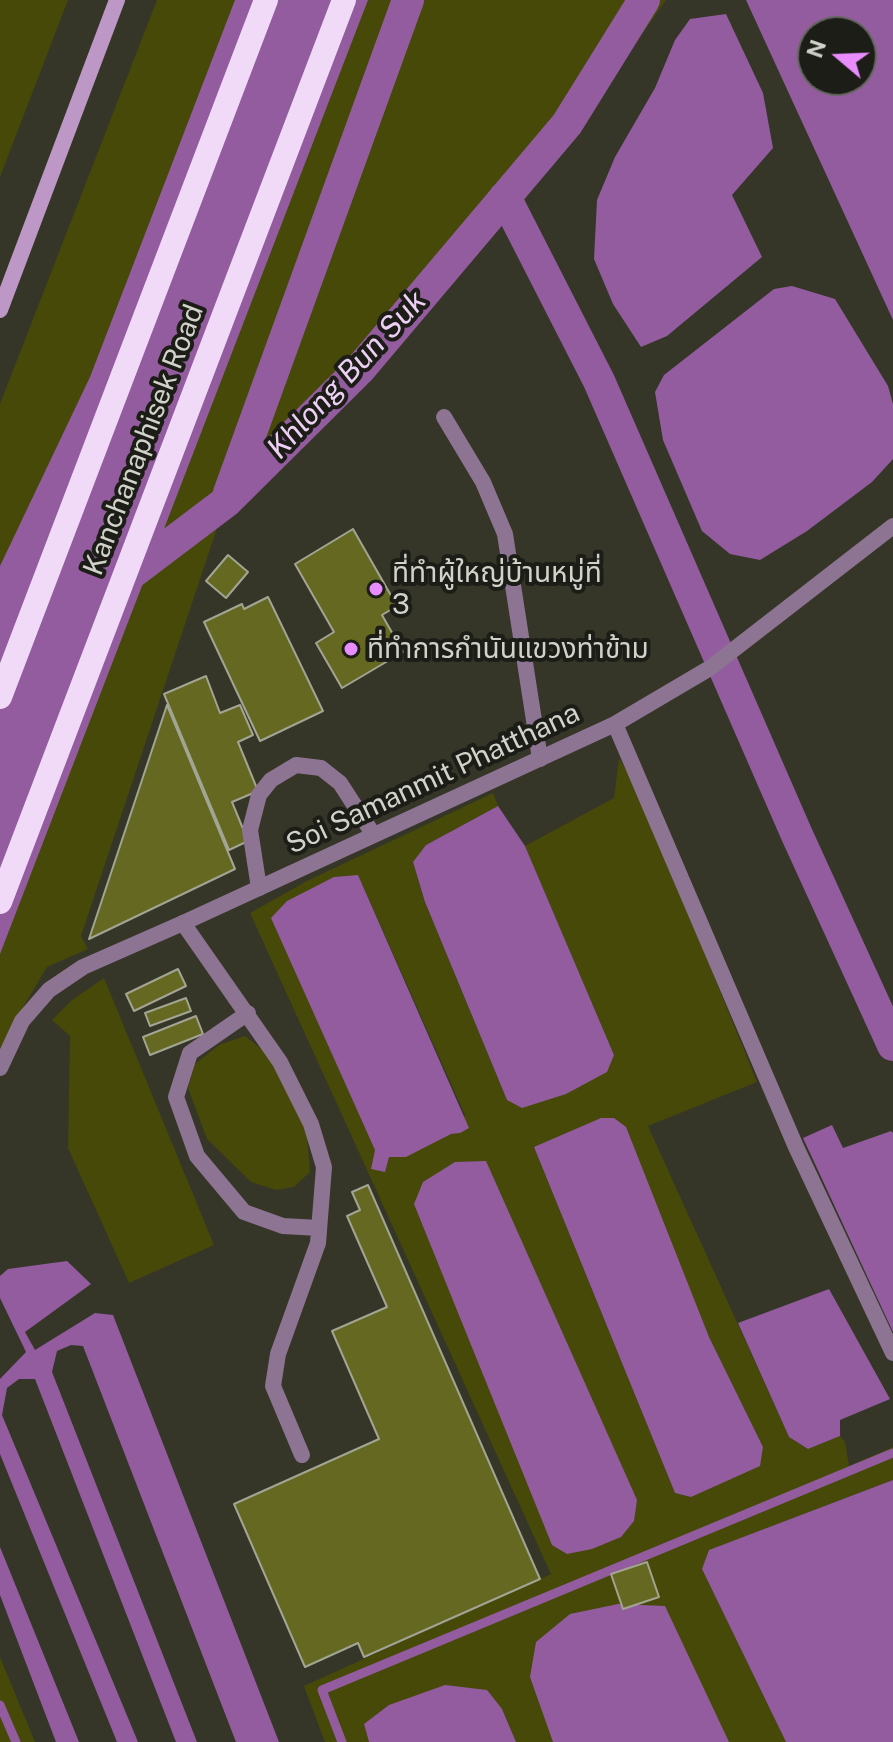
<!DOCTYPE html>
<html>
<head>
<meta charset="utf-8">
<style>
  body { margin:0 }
  #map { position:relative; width:893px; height:1742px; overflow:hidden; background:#353628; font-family:"Public Sans",sans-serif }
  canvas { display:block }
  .north { position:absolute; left:797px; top:16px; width:80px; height:80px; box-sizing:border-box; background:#1c1d17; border:2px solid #64655e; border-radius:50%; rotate:289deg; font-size:22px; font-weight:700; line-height:32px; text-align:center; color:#d1d2c9 }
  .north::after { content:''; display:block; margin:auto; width:28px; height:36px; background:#e98dfe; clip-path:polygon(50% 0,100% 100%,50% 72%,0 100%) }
</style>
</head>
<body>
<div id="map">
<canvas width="893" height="1742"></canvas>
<div class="north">N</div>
</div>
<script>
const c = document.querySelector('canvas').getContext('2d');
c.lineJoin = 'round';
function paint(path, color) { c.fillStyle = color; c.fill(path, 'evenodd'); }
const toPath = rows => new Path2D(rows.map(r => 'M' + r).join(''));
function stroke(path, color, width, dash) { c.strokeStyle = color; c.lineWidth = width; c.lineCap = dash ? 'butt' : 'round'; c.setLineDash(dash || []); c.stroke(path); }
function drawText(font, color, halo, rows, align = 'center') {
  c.font = font + ' "Public Sans","Noto Sans Thai",sans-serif'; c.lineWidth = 8; c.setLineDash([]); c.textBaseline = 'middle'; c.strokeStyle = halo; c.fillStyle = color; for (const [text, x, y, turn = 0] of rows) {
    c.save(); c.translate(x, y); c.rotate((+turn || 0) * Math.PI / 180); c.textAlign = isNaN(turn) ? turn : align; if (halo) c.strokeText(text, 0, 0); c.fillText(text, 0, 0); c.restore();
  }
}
paint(toPath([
  [0,0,68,0,0,177],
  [157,0,666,0,532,190,364,380,221,516,81,936,88,949,47,967,16,1019,0,1055,0,404],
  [619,758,640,794,757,1082,648,1126,789,1437,808,1449,840,1436,845,1442,849,1466,893,1447,893,1480,710,1550,702,1569,786,1742,516,1742,502,1709,364,1724,369,1742,325,1742,304,1686,551,1574,250,913,307,881,493,793,498,806,426,845,413,863,425,902,507,1100,614,1055,525,846,614,798],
  [358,875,465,1115,460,1133,451,1134,389,1157,371,1169,375,1150],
  [534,1147,709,1337,763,1447,691,1497,675,1493],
  [104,978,214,1245,129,1283,68,1148,70,1036,52,1020,72,1000],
  [245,1036,270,1056,298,1106,307,1136,310,1172,294,1187,276,1190,251,1182,207,1139,188,1088,195,1064,219,1045],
  [0,1657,35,1742,0,1742]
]), '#464908');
paint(toPath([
  [235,0,368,0,0,954,0,566,90,377],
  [746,0,893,0,893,320],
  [813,32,861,32,861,80,813,80],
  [726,14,763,93,773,148,732,195,762,257,667,336,641,347,613,304,594,259,597,200,615,157,655,88,675,40,690,19],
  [792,286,835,299,888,386,893,404,893,459,872,482,807,531,760,560,730,554,702,531,663,440,655,392,664,375,774,289],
  [498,806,525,846,614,1055,607,1072,566,1094,522,1108,507,1100,425,902,413,862,426,845],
  [358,875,469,1128,460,1133,451,1134,406,1157,389,1157,385,1172,371,1169,375,1150,271,918,287,901,334,877],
  [601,1118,614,1118,626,1127,709,1337,763,1447,760,1466,691,1497,675,1493,534,1147],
  [832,1125,843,1148,891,1131,893,1133,893,1332,803,1138],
  [486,1161,637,1500,634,1521,621,1537,592,1549,567,1554,552,1545,414,1204,423,1182,455,1162],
  [67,1261,91,1284,25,1332,35,1350,95,1313,113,1315,279,1742,236,1742,83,1346,71,1345,57,1351,52,1372,197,1742,176,1742,35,1379,19,1379,7,1388,2,1415,138,1742,117,1742,0,1454,0,1379,26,1352,0,1298,0,1276,8,1269],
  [829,1289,890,1399,840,1420,840,1436,808,1449,789,1437,738,1323],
  [893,1480,893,1742,786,1742,702,1569,709,1550],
  [0,1547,79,1742,56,1742,0,1595],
  [618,1604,665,1606,729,1742,553,1742,530,1677,536,1642,570,1614],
  [445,1685,487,1690,502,1709,516,1742,369,1742,364,1724,389,1705]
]), '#935c9f');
stroke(toPath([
  [0,1705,16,1742],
  [342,1742,322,1690,893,1453]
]), '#935c9f', 9);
stroke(toPath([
  [505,197,599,381,797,835,893,1045],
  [229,493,408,0],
  [120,582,227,501,360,369,567,124,644,0]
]), '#935c9f', 32);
const building = toPath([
  [353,529,397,606,382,615,403,652,342,688,316,643,334,632,295,564,353,529],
  [228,555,248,572,226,598,206,581,228,555],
  [268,597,323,711,260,741,204,622,242,604,244,609,268,597],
  [206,676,220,713,240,705,253,735,238,742,258,791,232,802,248,841,229,850,164,694,206,676],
  [167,705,235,869,89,939,167,705],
  [178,969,186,986,134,1011,126,994,178,969],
  [186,998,191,1011,150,1026,145,1013,186,998],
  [196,1016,203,1034,150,1055,143,1037,196,1016],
  [368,1185,540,1579,364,1657,358,1643,305,1667,234,1504,379,1439,332,1331,387,1307,347,1216,360,1210,352,1192,368,1185],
  [647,1562,659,1597,623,1609,611,1574,647,1562]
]);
paint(building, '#646821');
stroke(building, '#a3a594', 2);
stroke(toPath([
  [444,417,483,482,505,534,540,759],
  [259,888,250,830,259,795,271,780,296,765,321,768,340,783,373,834],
  [183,923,280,1062,311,1124,324,1167,318,1243,278,1354,273,1386,302,1455],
  [248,1013,190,1053,176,1097,197,1156,244,1212,283,1226,319,1228]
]), '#8c7492', 16);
stroke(toPath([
  [615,724,796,1147,893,1353],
  [0,1068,22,1021,49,990,83,967,183,923,615,724,710,668,893,526]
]), '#8c7492', 16);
stroke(toPath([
  [0,310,117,0]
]), '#bd97c6', 16);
stroke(toPath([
  [0,697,266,0],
  [0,902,344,0]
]), '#f1daf7', 24);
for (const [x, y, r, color] of [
  [376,589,8,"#e98dfe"],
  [351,649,8,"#e98dfe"]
]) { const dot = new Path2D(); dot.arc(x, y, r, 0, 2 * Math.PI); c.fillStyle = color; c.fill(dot); stroke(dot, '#1c1d17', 3); }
drawText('28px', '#d1d2c9', '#1c1d17', [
  ["Kanchanaphisek Road",144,440,-69],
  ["Soi Samanmit Phatthana",433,779,-25]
]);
drawText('28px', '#d1d2c9', '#1c1d17', [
  ["ที่ทำผู้ใหญ่บ้านหมู่ที่",392,573],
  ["3",392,605],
  ["ที่ทำการกำนันแขวงท่าข้าม",367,649]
], 'left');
drawText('italic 30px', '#edd0f4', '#1c1d17', [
  ["Khlong Bun Suk",347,375,-47]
]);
</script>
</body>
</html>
